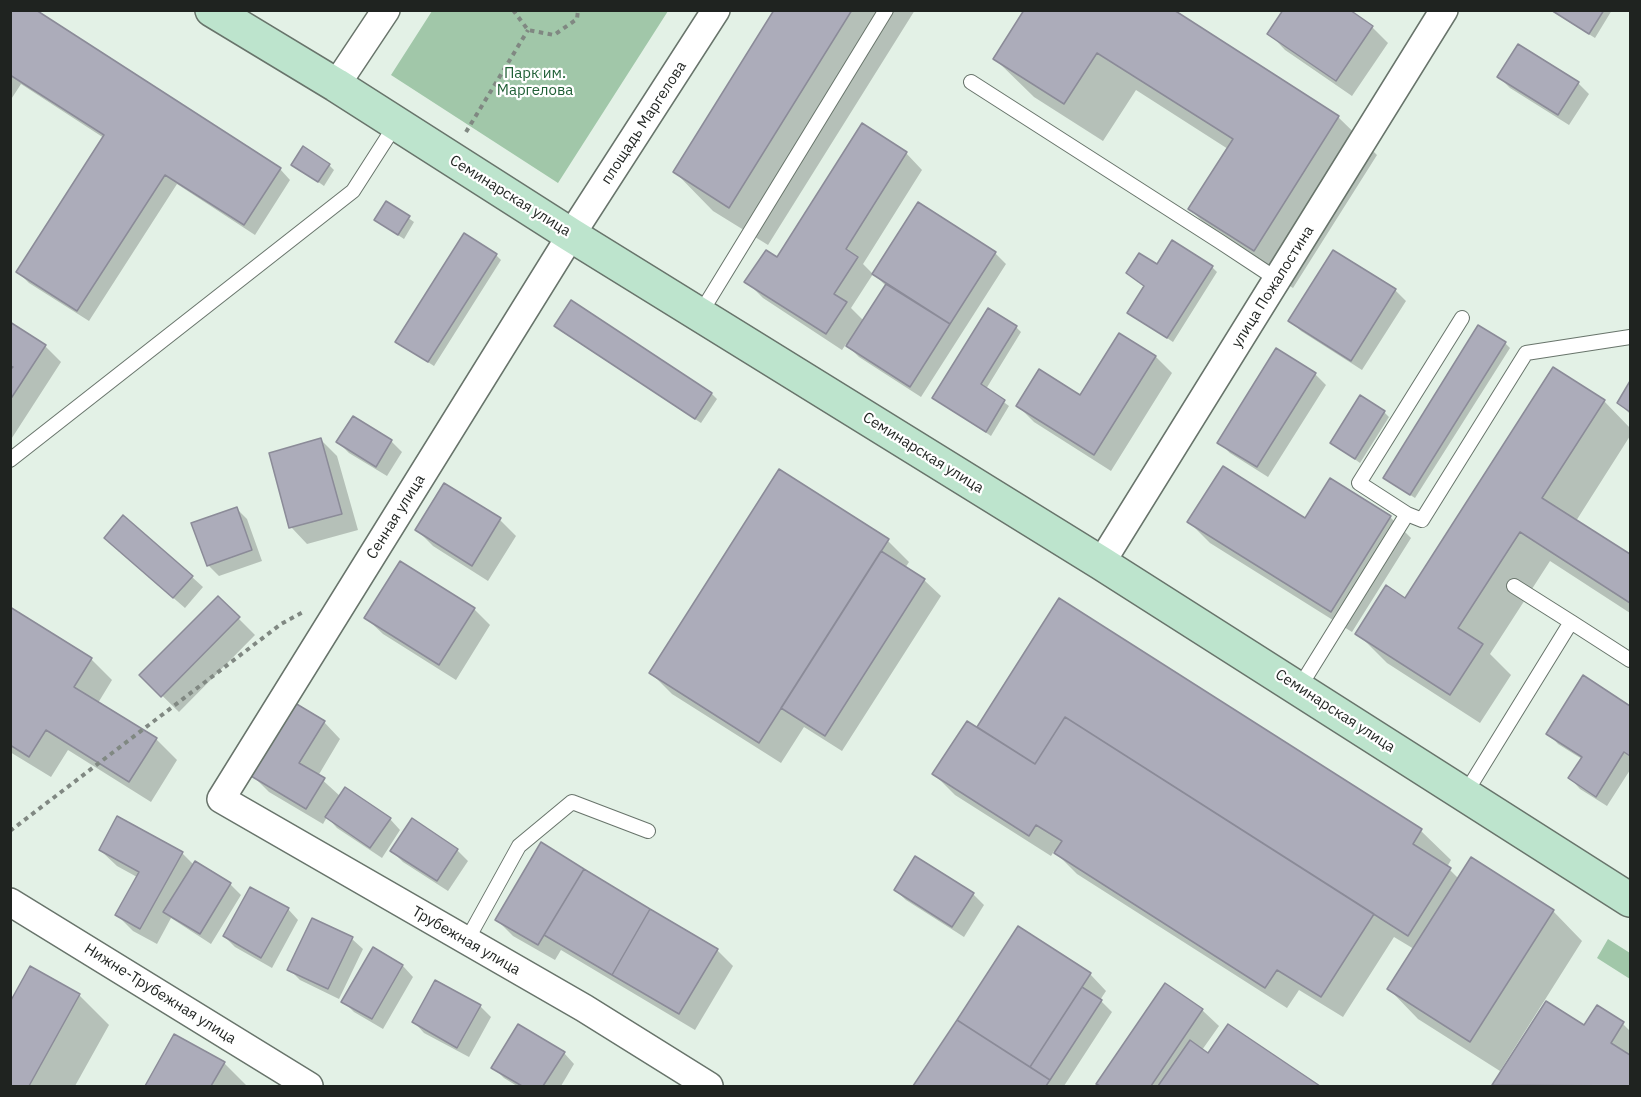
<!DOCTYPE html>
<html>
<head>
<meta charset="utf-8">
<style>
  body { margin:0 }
  #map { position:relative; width:1641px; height:1097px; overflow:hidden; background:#e3f1e6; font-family:"IBM Plex Sans",sans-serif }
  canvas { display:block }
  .frame { position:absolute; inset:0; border:12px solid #1f2320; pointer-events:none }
</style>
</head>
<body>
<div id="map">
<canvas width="1641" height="1097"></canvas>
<div class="frame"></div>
</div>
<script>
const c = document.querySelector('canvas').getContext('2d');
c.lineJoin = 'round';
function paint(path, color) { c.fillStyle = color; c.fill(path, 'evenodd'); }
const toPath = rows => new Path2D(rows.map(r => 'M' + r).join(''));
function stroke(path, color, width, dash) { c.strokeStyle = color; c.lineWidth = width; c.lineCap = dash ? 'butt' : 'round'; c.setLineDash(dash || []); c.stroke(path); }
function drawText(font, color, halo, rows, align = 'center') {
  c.font = font + ' "IBM Plex Sans",sans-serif'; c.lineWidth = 4.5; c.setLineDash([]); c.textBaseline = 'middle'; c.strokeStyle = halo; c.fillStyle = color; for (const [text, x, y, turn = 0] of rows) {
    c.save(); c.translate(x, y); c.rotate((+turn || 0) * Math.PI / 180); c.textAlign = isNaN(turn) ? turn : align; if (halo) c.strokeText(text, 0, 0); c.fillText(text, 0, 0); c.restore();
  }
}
paint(toPath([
  [432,11,432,10,668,11,558,183,391,75],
  [1608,939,1630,953,1630,979,1597,958]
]), '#a1c7a9');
paint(toPath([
  [10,10,280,169,290,180,255,235,177,184,89,321,29,283,18,272,104,138,21,84,10,101],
  [776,10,915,10,768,245,713,211,675,172],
  [1026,10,1338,117,1377,155,1293,288,1228,247,1190,209,1228,149,1136,90,1103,141,1034,97,995,59],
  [1550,10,1612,10,1595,38],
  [1372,27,1388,43,1352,96,1285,50,1269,33],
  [1499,77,1578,83,1589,94,1569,125,1510,88],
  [906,153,922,170,863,264,873,274,851,308,864,321,886,286,874,274,919,204,995,253,1006,264,921,397,859,357,846,344,842,350,763,298,746,281,777,259],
  [293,164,329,165,334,170,324,186],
  [387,203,414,222,404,239,381,224],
  [496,255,501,260,434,366,397,342],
  [1157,266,1212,267,1217,272,1173,342,1129,313,1145,287,1128,273],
  [1395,290,1406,301,1362,370,1301,331,1290,321],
  [572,302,712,394,717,399,701,423,561,331,556,326],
  [10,324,45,346,61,362,10,441],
  [1016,327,1021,332,986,389,1009,406,991,436,934,398],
  [1120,335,1156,357,1172,373,1111,471,1034,422,1018,406,1081,397],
  [1505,343,1510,348,1415,498,1390,482,1385,477],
  [1315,374,1326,385,1268,477,1230,453,1219,442],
  [1630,384,1630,414,1618,402],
  [1604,401,1630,428,1630,436,1576,521,1630,556,1630,613,1550,561,1490,654,1511,675,1480,723,1387,663,1357,633,1405,600],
  [1384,412,1389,417,1360,463,1332,443],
  [321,440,337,456,358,530,307,544,291,527],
  [391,441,402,452,387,476,349,453,338,442],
  [445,485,500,520,516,536,488,581,433,546,417,530],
  [236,508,247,519,262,561,219,576,208,565],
  [1390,517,1411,538,1352,632,1210,543,1189,522],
  [888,541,909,562,905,568,924,580,941,596,842,751,804,727,781,763,672,694,651,673],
  [116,548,192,577,203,587,185,608],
  [218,598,255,635,179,712,141,675],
  [1059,600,1421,831,1451,860,1447,867,1459,879,1553,911,1582,941,1500,1071,1418,1019,1389,989,1414,949,1394,937,1343,1017,1299,990,1287,1008,1077,874,1054,851,1051,856,955,795,934,774,983,731,979,727],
  [10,609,91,659,112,680,98,703,156,739,177,760,151,802,68,750,51,777,10,752],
  [474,609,490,625,456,680,383,634,366,618],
  [1583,678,1630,708,1630,770,1607,806,1580,789,1570,778,1582,759,1558,744,1548,733],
  [324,722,340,739,318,776,340,796,390,819,400,830,382,858,337,828,327,817,323,824,269,792,253,776],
  [100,850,182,853,194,865,230,884,241,895,211,944,171,918,157,944,133,931,117,915,137,877,117,866],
  [457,850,468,861,448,891,403,862,392,851],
  [895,890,973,894,984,905,964,937,906,900],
  [288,909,298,920,272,968,235,947,224,936],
  [497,920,717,950,733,966,695,1030,561,950,555,960,513,936],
  [1018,928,1090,974,1106,991,1100,1000,1112,1012,1064,1086,915,1086],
  [352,939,363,949,339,999,300,980,289,969],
  [373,949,403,966,413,977,383,1029,354,1012,343,1001],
  [1165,985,1202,1010,1219,1026,1202,1050,1209,1055,1228,1026,1318,1086,1101,1086,1098,1084],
  [79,995,109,1025,75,1086,10,1086,10,1005],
  [1547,1003,1584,1027,1597,1007,1623,1024,1630,1031,1630,1086,1496,1086,1494,1085],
  [480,1006,491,1017,469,1057,424,1033,414,1022],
  [175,1036,224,1063,247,1086,146,1086],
  [564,1053,574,1064,561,1086,517,1086,504,1078,493,1067]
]), '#0003');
const building = toPath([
  [10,10,36,10,281,168,244,225,165,175,77,311,16,272,104,135,10,75,10,10],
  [774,10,852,10,729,208,673,172,774,10],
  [1024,10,1174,10,1339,116,1254,251,1188,209,1233,139,1097,53,1064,104,993,59,1024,10],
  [1283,10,1350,10,1373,26,1336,81,1267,34,1283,10],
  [1551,10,1604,10,1589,34,1551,10],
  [1518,44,1579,82,1558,115,1497,77,1518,44],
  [862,123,907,152,846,249,858,257,834,294,847,302,826,334,744,282,766,250,777,257,862,123],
  [303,146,330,164,318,182,291,165,303,146],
  [386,201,410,216,398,235,374,220,386,201],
  [918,202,996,252,950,324,872,274,918,202],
  [464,233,497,254,428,362,395,342,464,233],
  [1172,240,1213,266,1167,338,1127,313,1144,286,1126,273,1139,253,1157,264,1172,240],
  [1333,250,1396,289,1351,361,1288,321,1333,250],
  [886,284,950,324,910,387,846,346,886,284],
  [571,300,712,393,695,419,554,326,571,300],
  [988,308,1017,326,981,384,1005,400,986,432,932,398,988,308],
  [10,322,46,345,10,400,10,370,13,367,10,366,10,322],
  [1478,325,1506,342,1410,495,1383,478,1478,325],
  [1119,333,1156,356,1094,455,1016,406,1039,369,1080,395,1119,333],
  [1276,348,1316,373,1257,467,1217,443,1276,348],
  [1553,367,1605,400,1542,498,1630,554,1630,603,1520,532,1458,628,1483,644,1450,695,1355,634,1386,585,1405,598,1553,367],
  [1630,381,1630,412,1617,403,1630,381],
  [1360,395,1385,411,1355,459,1330,443,1360,395],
  [353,416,392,440,376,467,336,442,353,416],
  [321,438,342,514,289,528,269,453,321,438],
  [1223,466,1305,518,1330,478,1391,516,1331,612,1187,522,1223,466],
  [779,469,889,539,759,743,649,673,779,469],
  [444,483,501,518,472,566,415,530,444,483],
  [237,507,252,550,207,566,191,523,237,507],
  [123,515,193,576,173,598,104,538,123,515],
  [881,551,925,579,825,736,781,708,881,551],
  [400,561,475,608,439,665,364,618,400,561],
  [218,596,240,617,161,697,139,675,218,596],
  [1059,598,1422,829,1413,844,1451,868,1408,936,1065,717,1035,764,977,727,1059,598],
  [10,607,92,658,74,687,157,738,129,782,46,730,29,757,10,745,10,607],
  [1583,675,1630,706,1630,756,1624,752,1596,797,1568,778,1582,757,1546,734,1583,675],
  [295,703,325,721,299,763,325,778,306,809,251,776,295,703],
  [1065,717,1374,914,1321,997,1277,970,1265,988,1054,853,1062,841,1036,825,1029,836,932,774,967,721,1035,764,1065,717],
  [345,787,391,818,370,848,325,817,345,787],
  [117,816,183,852,140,929,115,915,139,872,99,850,117,816],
  [412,818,458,849,437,881,390,851,412,818],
  [541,842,584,869,538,945,495,920,541,842],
  [915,856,974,893,952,927,894,890,915,856],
  [1471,857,1554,910,1470,1042,1387,989,1471,857],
  [195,861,231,883,200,934,163,912,195,861],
  [584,869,650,909,612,975,544,935,584,869],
  [250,887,289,908,261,958,223,936,250,887],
  [650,909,718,949,679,1014,612,975,650,909],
  [312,918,353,937,328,989,287,970,312,918],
  [1018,926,1091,973,1030,1067,957,1020,1018,926],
  [373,947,403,965,372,1019,341,1002,373,947],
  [30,966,80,994,29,1086,10,1086,10,1002,30,966],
  [435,980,481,1005,457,1048,412,1022,435,980],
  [1165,983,1203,1009,1151,1086,1100,1086,1096,1084,1165,983],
  [1082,987,1102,1000,1050,1080,1030,1067,1082,987],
  [1546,1001,1584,1025,1597,1005,1624,1022,1611,1043,1630,1055,1630,1086,1492,1085,1546,1001],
  [957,1020,1050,1080,1046,1086,913,1086,957,1020],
  [518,1024,565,1052,543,1086,522,1086,491,1068,518,1024],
  [1228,1024,1320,1086,1158,1086,1190,1040,1208,1053,1228,1024],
  [174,1034,225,1062,211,1086,145,1086,174,1034]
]);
paint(building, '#acacba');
stroke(building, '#8b8b98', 1.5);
const lane = toPath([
  [971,82,1219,241,1278,280],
  [700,314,886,10],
  [10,460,353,191,396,124],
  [1407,514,1422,520,1526,353,1630,337],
  [1514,586,1571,622],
  [1299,688,1407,514,1359,483,1462,318],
  [1465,794,1571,622,1630,660],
  [466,942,519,846,572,802,648,831]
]);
const street = toPath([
  [336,85,386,10],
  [1101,563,1444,10],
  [10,902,309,1086],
  [709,1086,584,1008,221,799,571,235,716,10]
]);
const secondary = toPath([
  [212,10,336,85,571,235,1101,563,1630,900]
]);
stroke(lane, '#68746b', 16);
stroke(street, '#68746b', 30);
stroke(secondary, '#68746b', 36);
stroke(toPath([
  [513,10,528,30,554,35,577,19,578,10],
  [466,132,528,30],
  [10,831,281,624,305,611]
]), '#808882', 4, [4.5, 4.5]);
stroke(lane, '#fff', 14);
stroke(street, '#fff', 27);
stroke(secondary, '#bde4cd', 33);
drawText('15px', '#1f5f35', '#fff', [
  ["Парк им.",535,74],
  ["Маргелова",535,91]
]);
drawText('15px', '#1f2320', '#fff', [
  ["площадь Маргелова",644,123,-57],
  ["Семинарская улица",510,196,32],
  ["улица Пожалостина",1273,287,-58],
  ["Семинарская улица",923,453,32],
  ["Сенная улица",396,517,-58],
  ["Семинарская улица",1335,711,33],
  ["Трубежная улица",466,941,30],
  ["Нижне-Трубежная улица",160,994,32]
]);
</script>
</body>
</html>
